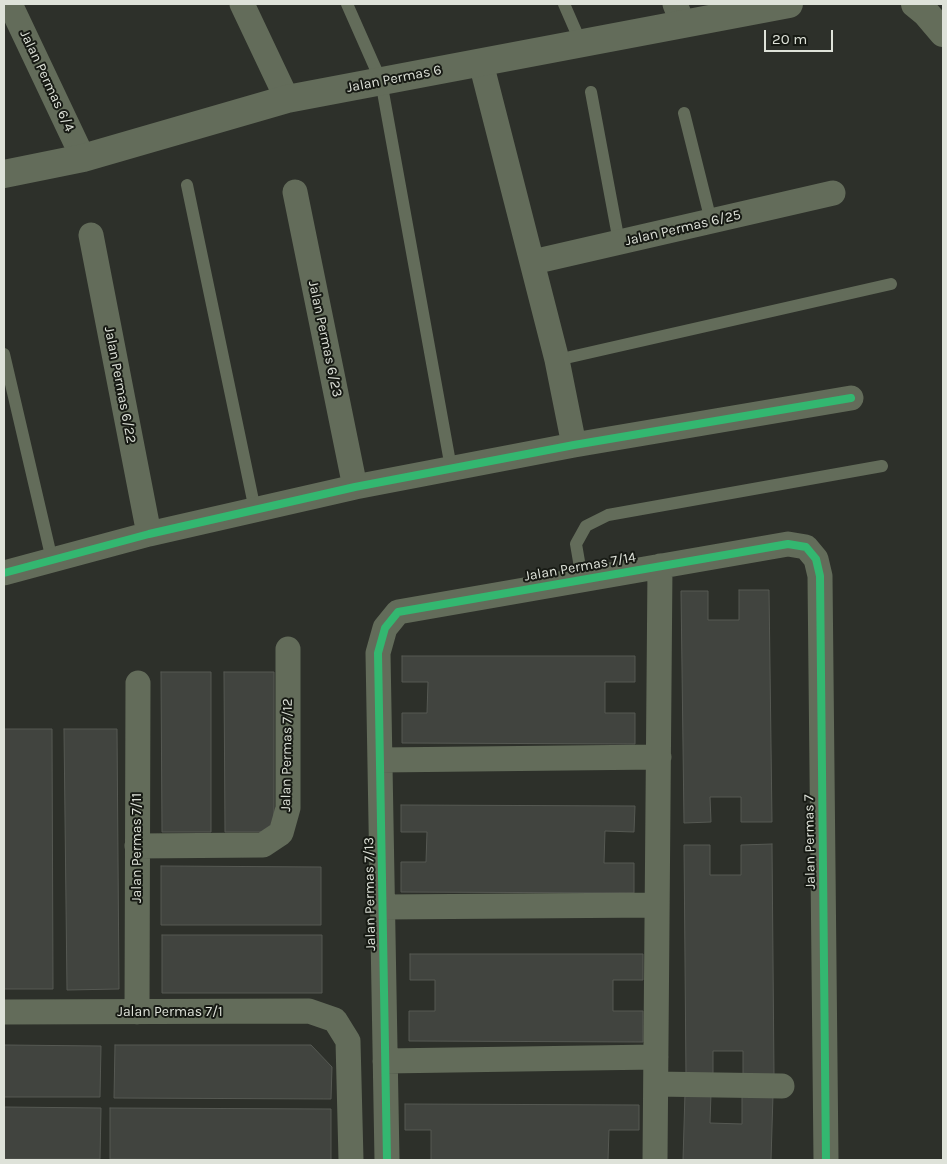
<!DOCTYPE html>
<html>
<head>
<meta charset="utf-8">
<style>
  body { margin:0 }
  #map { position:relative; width:947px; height:1164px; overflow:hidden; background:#2d302a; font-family:Karla,sans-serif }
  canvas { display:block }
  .frame { position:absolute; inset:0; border:5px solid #dee2d9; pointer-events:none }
  .scale { position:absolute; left:764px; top:30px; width:69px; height:22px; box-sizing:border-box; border:2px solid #dee2d9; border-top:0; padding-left:6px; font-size:15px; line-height:18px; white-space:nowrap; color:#dee2d9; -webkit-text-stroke:4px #171a14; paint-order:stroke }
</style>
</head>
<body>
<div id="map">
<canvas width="947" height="1164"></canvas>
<div class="frame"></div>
<div class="scale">20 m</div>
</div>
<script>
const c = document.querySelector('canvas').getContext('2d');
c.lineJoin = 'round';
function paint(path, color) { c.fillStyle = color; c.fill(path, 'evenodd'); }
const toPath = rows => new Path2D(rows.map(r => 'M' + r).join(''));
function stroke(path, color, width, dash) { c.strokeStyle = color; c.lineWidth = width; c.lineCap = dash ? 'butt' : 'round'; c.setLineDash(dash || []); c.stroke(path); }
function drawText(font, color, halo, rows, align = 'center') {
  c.font = font + ' Karla,sans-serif'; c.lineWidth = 4; c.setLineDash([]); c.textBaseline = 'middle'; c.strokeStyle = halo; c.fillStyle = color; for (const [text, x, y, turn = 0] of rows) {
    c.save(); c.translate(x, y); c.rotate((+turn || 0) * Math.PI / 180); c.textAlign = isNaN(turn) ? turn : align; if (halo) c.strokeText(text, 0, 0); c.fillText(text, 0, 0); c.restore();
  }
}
const building = toPath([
  [739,590,769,590,772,822,741,822,741,797,710,797,711,822,684,823,681,591,708,591,708,620,739,620,739,590],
  [402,656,635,656,635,682,605,682,605,713,635,713,635,744,402,743,402,713,427,713,428,682,402,682,402,656],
  [161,672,211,672,211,832,162,832,161,672],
  [224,672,274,672,274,832,225,832,224,672],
  [4,729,52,729,53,989,4,989,4,729],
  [64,729,117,729,119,989,67,990,64,729],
  [401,805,635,806,634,832,605,831,604,863,634,863,634,893,401,892,401,862,426,862,427,832,401,832,401,805],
  [772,844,774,1076,743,1076,743,1051,713,1051,713,1077,686,1077,684,845,710,845,710,875,741,875,741,845,772,844],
  [161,866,321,867,321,925,161,925,161,866],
  [162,935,322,935,322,993,162,993,162,935],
  [410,954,643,954,643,980,613,980,613,1011,643,1011,643,1042,409,1041,409,1011,435,1011,435,980,410,980,410,954],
  [4,1045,101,1046,100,1097,4,1097,4,1045],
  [115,1045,311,1045,332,1067,331,1099,114,1098,115,1045],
  [685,1093,711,1093,710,1123,742,1124,742,1095,773,1095,771,1160,683,1160,685,1093],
  [405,1104,639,1105,639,1130,609,1130,608,1160,431,1160,431,1130,405,1130,405,1104],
  [4,1107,101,1108,100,1159,4,1159,4,1107],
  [110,1108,331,1109,331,1160,110,1159,110,1108]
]);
paint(building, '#41443f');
stroke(building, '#565953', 1);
stroke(toPath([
  [347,4,381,81,451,468],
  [564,4,581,43],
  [591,92,619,242],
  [684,113,711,221],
  [187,185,255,510],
  [4,354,52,560],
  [557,360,891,284],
  [582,579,576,544,586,526,608,515,882,466]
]), '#636c5a', 12);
stroke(toPath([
  [10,4,83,158],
  [242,4,287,99],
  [675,4,683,24],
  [481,63,557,360,574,445],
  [295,192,355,487],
  [91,235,149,534],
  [533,262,833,193],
  [4,573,149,534,355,487,574,445,851,398],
  [380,760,659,757],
  [137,846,263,845,281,833,288,808,288,649],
  [383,907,657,905],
  [4,1012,309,1011,335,1020,348,1041,351,1160],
  [137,1012,138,683],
  [385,1061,656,1057],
  [656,1084,782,1086],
  [387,1160,378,653,385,628,398,612,788,544,806,547,816,559,820,576,826,1160],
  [655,1160,660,566]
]), '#636c5a', 25);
stroke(toPath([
  [4,174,83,158,287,99,789,4]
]), '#636c5a', 28);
stroke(toPath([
  [915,4,926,13,943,33]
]), '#646d5a', 28);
stroke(toPath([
  [4,573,149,534,355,487,574,445,851,398],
  [387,1160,378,653,385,628,398,612,788,544,806,547,816,559,820,576,826,1160]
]), '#33b770', 8);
drawText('14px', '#dee2d9', '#171a14', [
  ["Jalan Permas 6",394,79,-11],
  ["Jalan Permas 6/4",47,81,65],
  ["Jalan Permas 6/25",683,228,-13],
  ["Jalan Permas 6/23",325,339,78],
  ["Jalan Permas 6/22",120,385,79],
  ["Jalan Permas 7/14",580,567,-10],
  ["Jalan Permas 7/12",287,755,-89],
  ["Jalan Permas 7",810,842,-91],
  ["Jalan Permas 7/11",137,848,-90],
  ["Jalan Permas 7/13",370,894,-91],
  ["Jalan Permas 7/1",170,1012]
]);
</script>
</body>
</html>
